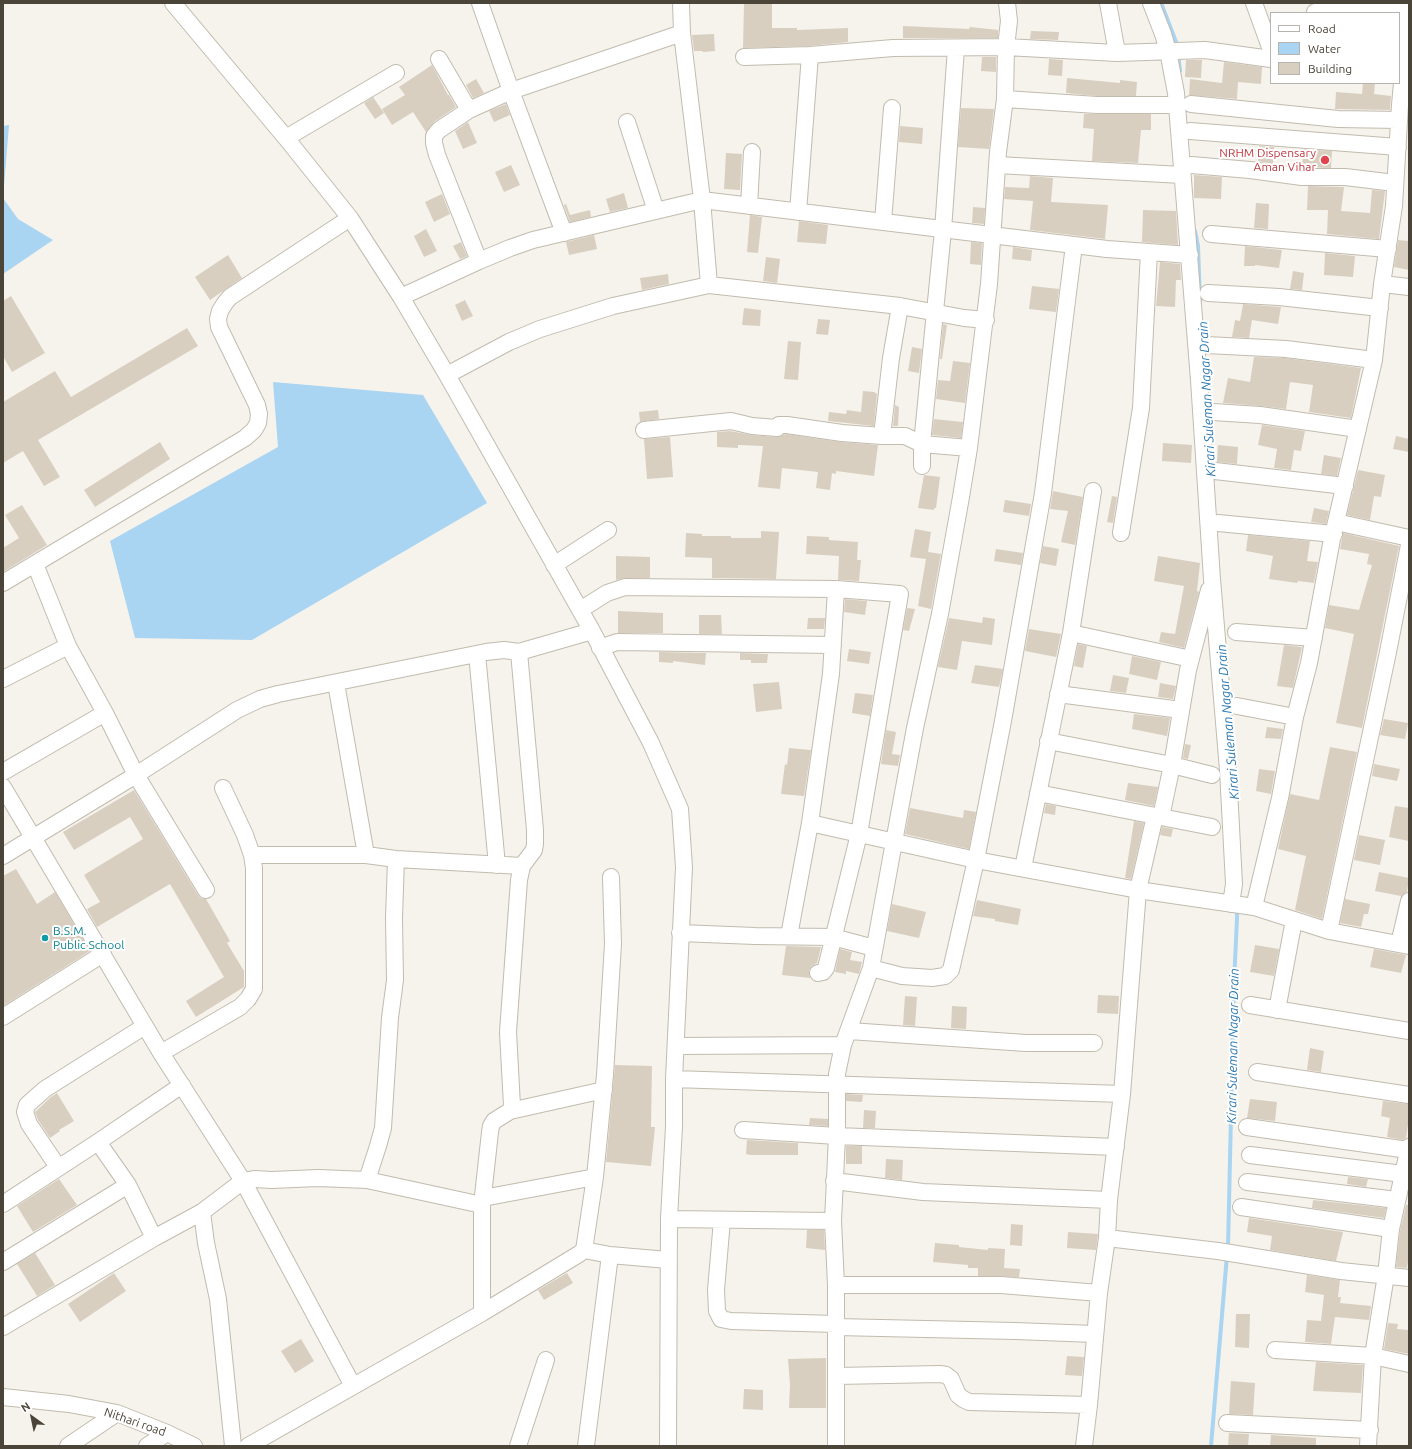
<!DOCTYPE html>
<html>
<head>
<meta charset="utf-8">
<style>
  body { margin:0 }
  #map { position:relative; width:1412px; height:1449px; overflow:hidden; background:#f6f3ec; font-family:Ubuntu,sans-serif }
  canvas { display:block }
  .frame { position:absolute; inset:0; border:4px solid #4b4439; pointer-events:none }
  .legend { position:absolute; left:1270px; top:12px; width:130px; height:72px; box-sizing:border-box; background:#fff; border:1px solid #b7b4b0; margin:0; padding:5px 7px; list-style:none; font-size:12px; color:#4b4439 }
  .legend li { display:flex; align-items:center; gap:8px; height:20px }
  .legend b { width:20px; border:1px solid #b7b4b0 }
  .north { position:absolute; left:12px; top:1397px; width:40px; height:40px; -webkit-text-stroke:3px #fff; paint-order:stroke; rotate:327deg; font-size:11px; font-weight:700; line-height:16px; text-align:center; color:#4b4439 }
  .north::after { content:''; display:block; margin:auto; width:14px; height:18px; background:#4b4439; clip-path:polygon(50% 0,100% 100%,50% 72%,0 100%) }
</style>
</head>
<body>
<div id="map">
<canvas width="1412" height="1449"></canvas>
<div class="frame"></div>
<ul class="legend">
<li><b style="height:5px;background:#fff"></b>Road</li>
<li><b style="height:11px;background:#a9d4f2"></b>Water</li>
<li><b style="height:11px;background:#d8cfc1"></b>Building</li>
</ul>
<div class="north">N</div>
</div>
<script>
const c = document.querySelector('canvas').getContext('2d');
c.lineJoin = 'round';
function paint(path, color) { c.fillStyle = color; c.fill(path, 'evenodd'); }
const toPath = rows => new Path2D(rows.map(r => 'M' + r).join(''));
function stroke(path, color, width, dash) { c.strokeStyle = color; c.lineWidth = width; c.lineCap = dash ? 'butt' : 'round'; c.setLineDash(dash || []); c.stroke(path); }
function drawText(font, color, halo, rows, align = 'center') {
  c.font = font + ' Ubuntu,sans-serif'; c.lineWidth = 4; c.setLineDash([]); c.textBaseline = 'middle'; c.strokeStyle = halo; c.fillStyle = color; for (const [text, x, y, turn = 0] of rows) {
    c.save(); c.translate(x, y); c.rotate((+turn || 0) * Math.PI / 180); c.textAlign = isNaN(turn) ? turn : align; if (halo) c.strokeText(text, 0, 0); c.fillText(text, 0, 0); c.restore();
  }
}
paint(toPath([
  [9,125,3,198,18,219,53,240,3,274,3,126],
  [273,382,423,395,487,503,252,640,135,638,110,541,278,447]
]), '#a9d4f2');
stroke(toPath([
  [1161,3,1178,47],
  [1178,54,1180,71],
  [1195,231,1198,246,1200,302],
  [1228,1248,1234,982,1237,919,1237,907],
  [1211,1446,1227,1255]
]), '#a9d4f2', 4);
paint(toPath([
  [744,3,772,3,772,28,797,28,797,30,848,28,848,42,809,46,743,48],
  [903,26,969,29,970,27,998,30,998,38,903,38],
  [1031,31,1059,32,1058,40,1030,39],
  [714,34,715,51,703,52,702,51,694,51,692,35],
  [982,57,996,57,996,72,981,71],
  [1049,59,1063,60,1062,76,1048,75],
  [1186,60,1202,60,1201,78,1185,77],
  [1224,62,1262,67,1261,84,1238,82,1237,99,1189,95,1190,79,1222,83],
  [432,65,448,95,449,95,456,107,434,122,426,132,413,112,392,125,382,109,405,95,399,87],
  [1067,78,1120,83,1120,80,1137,82,1136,96,1097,96,1066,93],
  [476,79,484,93,473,98,466,85],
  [1363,83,1375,83,1374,94,1391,96,1390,110,1335,109,1336,92,1362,94],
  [373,97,384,113,375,119,364,103],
  [506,104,510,115,494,122,489,111],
  [961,108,994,109,989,149,958,147],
  [1084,114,1151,114,1151,130,1141,130,1138,163,1092,161,1094,129,1083,128],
  [468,122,477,143,463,149,455,131],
  [900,126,923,128,922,144,899,142],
  [1259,146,1274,147,1273,164,1258,161],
  [1303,149,1332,151,1331,168,1302,167],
  [726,153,742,154,740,190,724,189],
  [511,165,520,185,504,192,495,172],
  [1194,175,1222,177,1221,199,1194,198],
  [1030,176,1053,178,1051,202,1108,205,1105,239,1030,230,1033,201,1004,199,1005,187,1029,188],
  [1308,186,1344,187,1341,211,1370,213,1372,190,1385,191,1379,239,1327,234,1328,210,1307,210],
  [624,193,628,208,610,212,606,199],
  [442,194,450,214,434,222,425,202],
  [1256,203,1269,204,1268,229,1254,228],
  [566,204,570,215,590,210,591,217,570,222,564,205],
  [973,207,985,208,984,224,972,223],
  [1143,210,1176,211,1178,245,1142,242],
  [750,215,762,217,758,253,747,252],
  [799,221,828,225,826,244,797,242],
  [426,229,437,251,424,257,414,236],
  [594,235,597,249,569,255,566,242],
  [1398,240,1409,241,1409,270,1394,267],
  [461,242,467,256,460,259,453,246],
  [971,242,982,243,981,265,970,264],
  [1245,246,1282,250,1279,268,1255,265,1255,266,1244,266],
  [1013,247,1032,250,1031,261,1012,259],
  [1325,253,1355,256,1353,277,1324,275],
  [228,255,242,278,210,300,195,277],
  [766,257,780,259,777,283,763,281],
  [1160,262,1180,264,1181,280,1176,280,1175,307,1156,306],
  [1293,271,1304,273,1302,290,1290,289],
  [668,274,669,284,642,290,640,278],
  [1032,286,1059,289,1056,312,1029,309],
  [11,296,45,353,12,372,3,356,3,301],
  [465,300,473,316,462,321,455,305],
  [1243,304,1281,307,1278,324,1252,320,1249,338,1232,337,1235,320,1240,321],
  [744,308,761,310,760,326,742,325],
  [818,319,830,320,828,335,816,334],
  [943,324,947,325,942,359,940,359],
  [187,328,198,346,38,440,60,477,44,486,23,451,3,463,3,402,55,371,71,397],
  [788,341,801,342,798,380,784,379],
  [912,347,922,349,919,373,908,371],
  [1254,357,1285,358,1361,368,1351,418,1309,412,1313,385,1290,382,1286,409,1261,406,1223,403,1228,378,1250,382],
  [953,361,970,363,965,403,936,399,938,380,950,381],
  [863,391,874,392,877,394,874,426,828,421,829,412,846,414,847,410,861,412],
  [895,405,899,407,898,426,893,426],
  [658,410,659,419,640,422,639,412],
  [934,419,963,422,961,438,932,435],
  [1262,425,1305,431,1301,451,1294,450,1291,470,1274,468,1277,449,1258,445],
  [730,431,751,435,776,437,786,434,841,442,878,445,874,476,836,471,836,474,832,473,830,490,816,488,818,472,782,468,780,489,758,487,763,446,738,445,738,448,717,447,717,432],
  [1396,436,1409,439,1409,452,1393,449],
  [670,437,673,477,647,479,644,439],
  [160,442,170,459,95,507,84,490],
  [1163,443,1192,445,1191,463,1162,461],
  [1218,445,1238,447,1237,464,1217,462],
  [1324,455,1341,458,1337,476,1321,474],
  [1358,470,1385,475,1381,497,1374,496,1370,520,1347,515],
  [924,475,940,477,936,508,934,508,934,510,918,508],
  [1053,491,1083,497,1075,545,1061,542,1068,511,1050,509],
  [1112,496,1117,497,1113,523,1107,522],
  [1005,500,1031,504,1029,516,1003,512],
  [22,505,47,545,3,572,3,548,19,538,5,515],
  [1314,508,1329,511,1326,524,1311,522],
  [915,529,931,532,928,552,941,554,931,609,918,606,926,559,910,557],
  [761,531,779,532,776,579,712,578,712,558,685,557,686,533,702,534,702,536,731,536,731,538,761,538],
  [1343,533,1399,546,1362,728,1336,723,1354,634,1325,628,1329,605,1359,610,1372,565,1367,564,1369,554,1340,549],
  [1248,535,1310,541,1307,561,1318,562,1314,583,1298,581,1297,583,1269,579,1273,556,1246,551],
  [807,536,829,537,829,540,858,542,857,560,861,560,859,581,838,580,839,556,806,554],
  [1043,546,1059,549,1056,566,1040,563],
  [996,549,1023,553,1021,565,994,561],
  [616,556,650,557,650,578,625,578,616,580],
  [1158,556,1200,563,1197,591,1199,592,1184,648,1159,642,1161,632,1175,634,1184,586,1154,581],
  [845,599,867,601,865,615,844,612],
  [907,608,915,609,909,631,903,630],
  [618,611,663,613,663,633,618,633],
  [699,615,721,615,722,634,699,634],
  [983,617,995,619,992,645,962,641,957,670,938,667,949,618,982,623],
  [808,618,825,618,824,629,807,629],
  [1029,629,1061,634,1056,657,1025,651],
  [1078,644,1087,646,1083,668,1074,666],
  [1284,645,1302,647,1293,688,1277,686],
  [849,649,871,652,869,664,847,661],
  [659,652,706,653,705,665,673,661,673,663,659,662],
  [740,653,768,654,767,663,751,663,751,660,740,660],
  [1132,656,1161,662,1157,680,1129,674],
  [975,665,1003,669,999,687,971,683],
  [1113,675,1129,678,1126,693,1110,691],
  [779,682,782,709,756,712,753,684],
  [1160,683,1176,686,1173,699,1158,697],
  [855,693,873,695,870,716,852,713],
  [1134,714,1170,718,1167,736,1132,729],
  [1384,719,1408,723,1405,739,1380,735],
  [1267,727,1283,729,1281,739,1265,738],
  [886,730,896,732,892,754,900,755,898,766,881,764],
  [1185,744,1191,745,1188,759,1183,758],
  [1330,747,1357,752,1322,919,1295,910,1306,856,1278,849,1290,794,1319,800],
  [789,748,811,750,804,796,781,794,785,764,787,765],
  [1374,764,1400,769,1397,781,1372,776],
  [1259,769,1275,771,1271,794,1256,791],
  [1128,783,1158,787,1154,806,1125,800],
  [134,790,198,895,201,898,206,899,230,941,227,943,244,971,244,987,196,1017,186,1001,224,977,170,884,97,927,87,909,100,902,84,875,143,839,130,817,74,850,63,832],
  [1046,804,1056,806,1055,815,1044,813],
  [1395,806,1409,808,1409,841,1389,837],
  [910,808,963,818,964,810,976,812,969,849,905,834],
  [1134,821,1144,823,1131,879,1125,878],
  [1162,827,1173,829,1171,837,1160,835],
  [1359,835,1385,840,1380,865,1354,860],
  [16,869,37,904,55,892,90,951,3,1006,3,876],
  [1379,872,1409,878,1407,892,1401,896,1375,891],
  [1345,899,1370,904,1368,914,1364,914,1361,927,1340,923],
  [977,900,1021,909,1018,925,995,921,995,919,973,916],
  [892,904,926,912,919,938,887,931],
  [1255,945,1279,949,1274,976,1250,972],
  [786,946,821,947,817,963,812,966,809,970,809,974,810,978,782,975],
  [840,949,852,952,850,960,862,962,859,974,846,971,846,974,835,972],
  [1374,949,1406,955,1401,973,1370,967],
  [1098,995,1119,996,1118,1014,1097,1013],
  [905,996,917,997,915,1026,903,1025],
  [952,1006,967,1007,966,1029,951,1028],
  [1310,1048,1324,1051,1321,1072,1307,1070],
  [615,1065,652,1066,651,1127,655,1127,651,1166,606,1162],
  [57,1093,74,1121,59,1130,60,1131,50,1138,38,1120,35,1112,51,1097],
  [846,1094,863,1095,862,1102,846,1101],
  [1250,1099,1277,1102,1275,1121,1247,1118],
  [1383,1101,1409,1104,1409,1118,1406,1138,1403,1140,1387,1137,1390,1118,1381,1116],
  [864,1110,876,1111,875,1128,863,1128],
  [810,1118,828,1119,828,1126,809,1125],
  [747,1140,798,1143,798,1155,751,1155,746,1154],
  [846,1146,862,1146,862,1164,846,1164],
  [886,1159,903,1160,902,1180,885,1178],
  [1348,1177,1368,1179,1366,1187,1347,1184],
  [59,1179,77,1205,33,1232,17,1206],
  [1313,1200,1386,1208,1384,1218,1312,1208],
  [1406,1205,1409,1205,1409,1255,1407,1268,1396,1267,1400,1231],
  [1249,1218,1343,1232,1336,1261,1270,1250,1272,1236,1247,1232],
  [1011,1224,1023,1225,1022,1246,1010,1245],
  [807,1230,824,1230,825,1250,806,1248],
  [1068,1232,1098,1234,1096,1250,1067,1248],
  [935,1243,959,1245,959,1247,988,1250,988,1248,1005,1249,1004,1268,1020,1269,1019,1277,978,1276,978,1268,968,1268,968,1265,933,1262],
  [35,1253,55,1285,37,1296,17,1264],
  [114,1273,126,1291,80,1322,68,1304],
  [567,1273,573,1283,544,1300,538,1290],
  [1307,1275,1340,1280,1338,1297,1341,1297,1340,1303,1371,1306,1369,1320,1335,1317,1331,1344,1305,1342,1307,1320,1321,1321,1324,1295,1305,1292],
  [1236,1314,1250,1314,1249,1348,1235,1347],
  [1388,1323,1398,1324,1397,1329,1409,1330,1409,1354,1384,1349],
  [301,1339,314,1361,295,1373,281,1351],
  [1067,1356,1084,1357,1082,1376,1065,1375],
  [826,1358,826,1408,789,1408,790,1385,788,1359],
  [1316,1362,1363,1365,1361,1393,1313,1391],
  [1231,1381,1255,1383,1253,1415,1229,1414],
  [744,1389,763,1390,763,1410,743,1409],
  [1229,1433,1249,1434,1248,1446,1228,1446],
  [1271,1435,1316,1438,1316,1446,1270,1446]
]), '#d8cfc1');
const minor = toPath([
  [173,3,286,138,350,218,401,297,447,375,592,631,651,743,680,809,684,867,674,1079,674,1126,669,1219,668,1446],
  [480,3,511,91,564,233],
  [681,3,682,33,702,200,709,285],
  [1108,3,1117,53],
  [1151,3,1163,34,1168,51,1176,93,1199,380,1212,579,1228,770,1234,884,1231,904],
  [1254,3,1271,50],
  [1315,12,1355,10,1408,12],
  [744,57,810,55,893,48,1006,47,1117,53,1205,50,1271,59],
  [439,59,469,110],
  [1005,99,1097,105,1177,105],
  [1191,104,1338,119,1399,120],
  [627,122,656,211],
  [1190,131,1398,147],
  [286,138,396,73],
  [997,165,1182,175],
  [1191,165,1250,170,1302,177,1345,177,1395,183],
  [749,206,752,152],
  [798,212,810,55],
  [883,222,892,108],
  [1211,234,1388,249],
  [479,261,437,155,434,143,434,136,439,130,469,110,511,91,682,33],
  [1382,284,1409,287],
  [1208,293,1279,297,1380,308],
  [401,297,479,261,510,248,533,240,702,200,1107,249,1190,255],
  [1206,345,1286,349,1374,360],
  [447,375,509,342,540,329,613,306,709,285,900,306,964,318,986,320],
  [1213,412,1260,415,1358,429],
  [644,430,731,421,752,426,777,428,779,425,787,425,842,433,882,436,905,436,922,444,969,448],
  [882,436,891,358,900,306],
  [922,466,922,444,943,230,956,48],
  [1215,471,1345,486],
  [1336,522,1409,538],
  [1218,523,1334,534],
  [1121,533,1141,408,1149,252],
  [35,564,68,646,105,713,136,775,206,890],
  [554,565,608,530],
  [3,583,245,438,254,430,258,423,259,414,257,405,219,327,218,319,220,311,225,303,230,297,350,218],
  [580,610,607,593,625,587,836,589,900,594,859,834,826,968,823,972,818,973],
  [1236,632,1314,638],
  [1071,633,1191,659],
  [600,648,617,642,833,645],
  [477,654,497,865],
  [3,679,68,646],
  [336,683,366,855,396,859,522,866],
  [1058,694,1181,710],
  [1237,706,1295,717],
  [1048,741,1172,765,1212,775],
  [3,772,105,713],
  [3,787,161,1053,243,1181,353,1386],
  [1038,793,1212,827],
  [1161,817,1172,765,1188,670,1209,590],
  [810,823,976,860,1138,890,1254,907,1329,931,1409,946],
  [252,855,366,855],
  [3,856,136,775,237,710,260,699,278,694,486,652,504,650,519,652,592,631],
  [1023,868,1071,633,1093,491],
  [1254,907,1280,798,1295,717,1309,663,1332,539,1374,360,1382,284,1394,206,1400,105,1409,4],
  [1329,931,1388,652,1409,545],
  [680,933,755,936,833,937,874,948],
  [789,936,810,823,831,674,836,589],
  [1399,944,1409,901],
  [871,968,902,976,932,978,945,976,951,970,976,860,1003,721,1043,493,1074,245],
  [1250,1005,1409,1031],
  [1277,1010,1294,920],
  [3,1017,103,954],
  [849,1031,1026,1043,1094,1043],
  [676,1046,843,1045],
  [161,1053,240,1007,248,999,254,989,254,868,252,855,245,835,223,788],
  [1257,1072,1409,1095],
  [674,1079,1122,1094],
  [510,1111,604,1090],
  [1247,1127,1408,1150],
  [743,1130,837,1136,1116,1147],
  [98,1142,128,1185,154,1238],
  [1250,1155,1403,1174],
  [58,1167,29,1124,25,1112,27,1105,45,1089,145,1026],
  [367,1180,378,1146,383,1128,390,1018,395,980,394,918,396,859],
  [834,1181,923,1192,1109,1200],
  [1247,1182,1397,1200],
  [483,1198,595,1177],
  [3,1204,98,1142,182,1085],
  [1241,1207,1391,1229],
  [202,1212,206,1243,218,1299,233,1446],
  [669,1219,833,1221],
  [722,1220,716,1290,717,1311,721,1319,731,1321,836,1324],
  [1107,1238,1218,1251,1341,1271,1409,1278],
  [584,1250,610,1255,668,1260],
  [3,1262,128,1185],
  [836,1285,1001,1285,1099,1293],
  [482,1313,482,1205,490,1132,491,1126,494,1121,510,1111,512,1106,508,1032,519,880,522,866,534,850,535,844,535,830,519,652],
  [3,1327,154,1238,202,1212,243,1181,254,1179,272,1180,318,1178,367,1180,482,1205],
  [836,1327,1015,1331,1095,1334],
  [1275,1350,1373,1356,1409,1364],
  [836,1376,940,1374,946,1375,951,1379,958,1395,963,1399,969,1402,1089,1405],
  [3,1397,69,1404,117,1413,167,1433,194,1446],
  [1227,1423,1370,1430],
  [68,1446,117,1413],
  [147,1446,167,1433],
  [248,1446,482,1313,579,1254,584,1250,595,1177,605,1075,613,944,611,877],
  [518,1446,546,1360],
  [586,1446,610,1255],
  [836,1446,836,1285,833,1221,837,1136,837,1074,843,1045,871,968,896,831,915,728,940,614,961,497,969,448,989,284,998,152,1005,99,1006,47,1009,21,1007,3],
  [1084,1446,1089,1405,1099,1293,1107,1238,1109,1200,1122,1094,1138,890,1155,816],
  [1368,1446,1373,1356,1386,1275,1391,1229,1409,1147]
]);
stroke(minor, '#c2bbae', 18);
stroke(minor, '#fff', 16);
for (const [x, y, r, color] of [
  [1325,160,5,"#e0444e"],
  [45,938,4,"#0f9aa8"]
]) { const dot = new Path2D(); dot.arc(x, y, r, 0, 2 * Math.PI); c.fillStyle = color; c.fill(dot); stroke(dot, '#fff', 1.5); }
drawText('12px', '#be3a42', '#fff', [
  ["NRHM Dispensary",1316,153],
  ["Aman Vihar",1316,167]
], 'right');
drawText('12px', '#0d838f', '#fff', [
  ["B.S.M.",53,931],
  ["Public School",53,945]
], 'left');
drawText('12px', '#4b4439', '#fff', [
  ["Nithari road",135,1422,19]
]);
drawText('italic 13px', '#2e7ab2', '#fff', [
  ["Kirari Suleman Nagar Drain",1207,399,-93],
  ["Kirari Suleman Nagar Drain",1228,722,-95],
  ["Kirari Suleman Nagar Drain",1233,1046,-89]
]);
</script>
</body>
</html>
